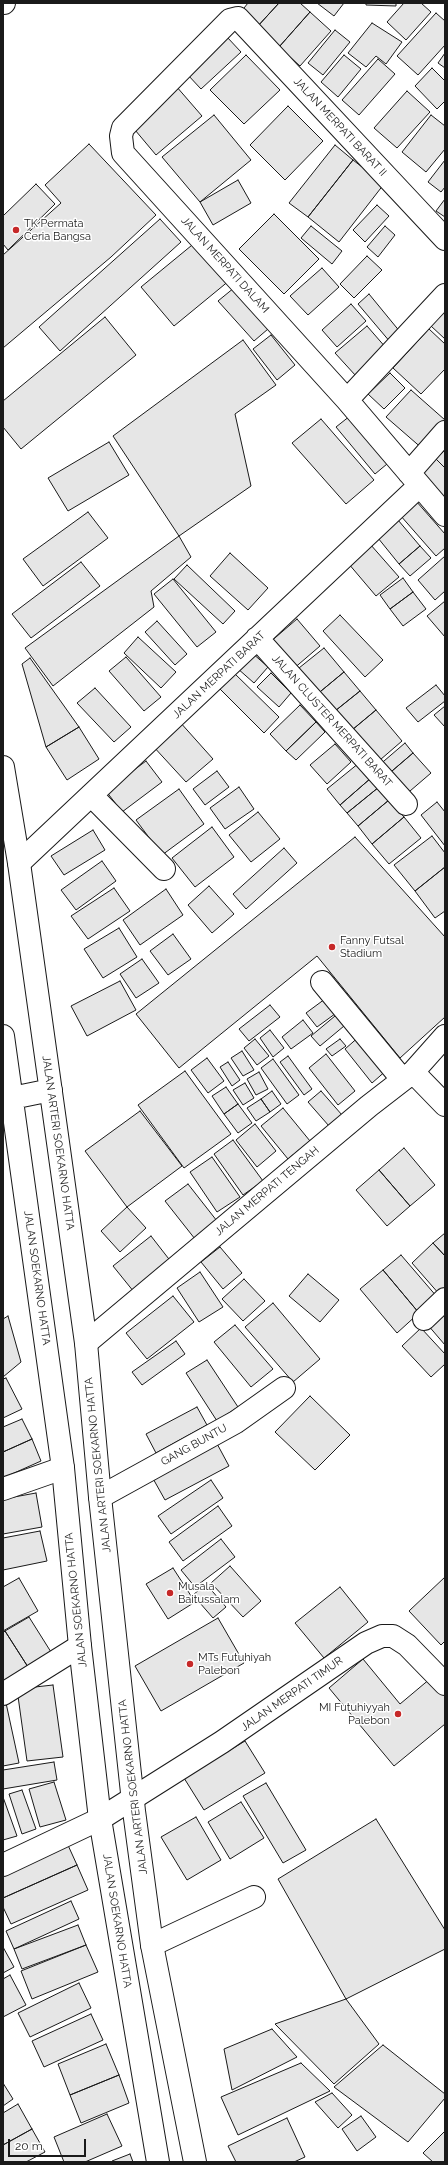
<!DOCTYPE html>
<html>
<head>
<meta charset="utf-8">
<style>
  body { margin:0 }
  #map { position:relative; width:448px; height:2165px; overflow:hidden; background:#fff; font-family:Raleway,sans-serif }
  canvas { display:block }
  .frame { position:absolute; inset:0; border:4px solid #1a1a1a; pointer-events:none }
  .scale { position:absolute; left:8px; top:2139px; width:78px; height:18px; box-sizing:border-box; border:2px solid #1a1a1a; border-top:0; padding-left:5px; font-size:12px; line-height:14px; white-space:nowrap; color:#1a1a1a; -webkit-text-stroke:3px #fff; paint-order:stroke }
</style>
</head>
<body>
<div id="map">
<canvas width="448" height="2165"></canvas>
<div class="frame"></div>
<div class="scale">20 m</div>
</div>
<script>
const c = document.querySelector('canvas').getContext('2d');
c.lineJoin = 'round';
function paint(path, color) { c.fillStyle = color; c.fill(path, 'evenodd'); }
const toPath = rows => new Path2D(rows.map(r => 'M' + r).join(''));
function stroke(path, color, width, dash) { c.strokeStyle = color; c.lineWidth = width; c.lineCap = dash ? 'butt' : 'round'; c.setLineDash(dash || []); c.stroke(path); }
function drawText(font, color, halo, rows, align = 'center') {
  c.font = font + ' Raleway,sans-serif'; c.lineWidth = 3; c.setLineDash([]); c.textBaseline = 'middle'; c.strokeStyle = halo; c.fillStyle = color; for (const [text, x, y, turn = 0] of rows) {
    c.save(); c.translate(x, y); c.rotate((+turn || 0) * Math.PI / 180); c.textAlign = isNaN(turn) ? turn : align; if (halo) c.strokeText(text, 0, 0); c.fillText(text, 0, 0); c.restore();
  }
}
const building = toPath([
  [248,3,279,3,257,27,240,13,248,3],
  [279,3,300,3,310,12,279,47,257,27,279,3],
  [317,3,344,3,334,16,317,3],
  [366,3,396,3,396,6,366,5,366,3],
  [404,3,421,3,431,12,406,40,387,22,404,3],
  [310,12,331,31,300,66,279,47,310,12],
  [436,13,445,21,445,45,418,75,397,56,436,13],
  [372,23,402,42,386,64,376,56,366,67,348,53,372,23],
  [335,30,350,42,323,75,308,63,335,30],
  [227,37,241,52,201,89,187,74,227,37],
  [445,53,445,68,438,63,445,53],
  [246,55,280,90,244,124,210,90,246,55],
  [344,55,361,69,338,97,321,82,344,55],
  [378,59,395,74,359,115,342,100,378,59],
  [432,68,445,81,445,101,437,109,415,86,432,68],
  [176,86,202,116,156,155,130,124,176,86],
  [407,91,430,112,397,148,374,128,407,91],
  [288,106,323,141,285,180,250,145,288,106],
  [214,115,251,160,200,202,162,157,214,115],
  [431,115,445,126,445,149,426,172,402,152,431,115],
  [89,144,156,215,111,257,3,348,3,255,61,203,45,185,89,144],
  [335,145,353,160,308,217,289,203,335,145],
  [353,160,384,184,339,242,308,217,353,160],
  [445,160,445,187,441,192,428,182,445,160],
  [238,180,251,203,213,225,200,202,238,180],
  [36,184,55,204,8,250,3,244,3,216,36,184],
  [445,199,445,217,436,211,445,199],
  [377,205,389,216,365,242,353,230,377,205],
  [274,214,319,259,284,294,239,249,274,214],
  [160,219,181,242,60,351,39,327,160,219],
  [311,226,342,251,332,264,301,238,311,226],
  [385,226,395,235,378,257,367,247,385,226],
  [197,241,230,280,174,326,141,287,197,241],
  [367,256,382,270,354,298,340,284,367,256],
  [322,268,339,287,308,315,290,296,322,268],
  [240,283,275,323,254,341,218,301,240,283],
  [369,294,401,333,391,343,358,304,369,294],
  [351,304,366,321,337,347,322,330,351,304],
  [445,311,445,339,431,326,445,311],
  [105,317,136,355,21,449,3,427,3,401,105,317],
  [367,326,387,349,356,376,335,353,367,326],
  [429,329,445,344,445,369,421,394,393,368,429,329],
  [271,335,295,365,277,380,253,349,271,335],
  [243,340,276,385,235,414,251,486,179,536,113,436,243,340],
  [390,373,405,388,384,409,368,394,390,373],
  [411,390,445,420,445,427,424,450,386,417,411,390],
  [355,412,393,459,375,474,336,427,355,412],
  [321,419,374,480,346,504,292,443,321,419],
  [109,442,129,475,68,511,48,478,109,442],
  [445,450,445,468,436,459,445,450],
  [436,459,445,468,445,502,419,475,436,459],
  [416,501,445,534,445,548,436,556,400,515,416,501],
  [88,512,108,538,43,586,23,559,88,512],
  [398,520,420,546,399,564,378,538,398,520],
  [179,536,191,557,151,591,154,607,53,686,25,648,179,536],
  [370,544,399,577,376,596,348,563,370,544],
  [420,546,431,558,410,576,399,564,420,546],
  [230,553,268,588,248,610,210,576,230,553],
  [445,556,445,591,435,600,418,580,445,556],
  [81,562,100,586,31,638,12,614,81,562],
  [187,565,235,611,223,624,174,579,187,565],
  [403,578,413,592,390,609,380,595,403,578],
  [173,579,216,632,197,647,154,594,173,579],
  [413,592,426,609,403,626,390,609,413,592],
  [445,601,445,637,427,616,445,601],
  [340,615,383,660,365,677,323,631,340,615],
  [297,619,320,646,292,670,269,643,297,619],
  [157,621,187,654,175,665,145,632,157,621],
  [138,637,176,672,161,688,124,653,138,637],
  [324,648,344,672,315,696,294,672,324,648],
  [251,652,268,667,254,683,237,668,251,652],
  [126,657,161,697,144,711,109,671,126,657],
  [30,658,79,727,46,747,22,664,30,658],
  [233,672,279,717,264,733,218,687,233,672],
  [344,672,360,691,330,715,315,696,344,672],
  [271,673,291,693,279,707,257,687,271,673],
  [436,685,445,696,445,701,418,722,406,708,436,685],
  [95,688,131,727,114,742,77,703,95,688],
  [360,691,376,710,346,735,330,715,360,691],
  [300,705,316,722,286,751,270,734,300,705],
  [445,706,445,727,434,715,445,706],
  [376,710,402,741,373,766,346,735,376,710],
  [179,721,213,759,186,782,152,745,179,721],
  [316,722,325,732,296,760,286,751,316,722],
  [79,727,99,759,67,780,46,747,79,727],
  [405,743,413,753,385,777,377,767,405,743],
  [335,744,351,762,327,784,310,765,335,744],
  [413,753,431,773,403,797,385,777,413,753],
  [146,761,162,782,122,812,106,791,146,761],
  [359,763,371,778,340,805,327,789,359,763],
  [217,771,229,787,205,805,193,789,217,771],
  [371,778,379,787,347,813,340,805,371,778],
  [239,787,254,809,225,829,210,808,239,787],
  [379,787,389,800,358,826,347,813,379,787],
  [179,789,204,824,162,855,136,820,179,789],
  [389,800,404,817,372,844,358,826,389,800],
  [437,802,445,812,445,846,421,815,437,802],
  [258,812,280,839,251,862,229,835,258,812],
  [404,817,421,838,389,864,372,844,404,817],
  [212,827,234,857,195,887,172,858,212,827],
  [93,830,105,850,64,875,51,856,93,830],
  [432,836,445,853,445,867,415,891,394,865,432,836],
  [355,837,445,937,445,1017,400,1058,317,956,179,1068,136,1014,355,837],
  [284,848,297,863,246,909,233,894,284,848],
  [102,861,116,881,76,910,61,890,102,861],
  [445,867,445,911,435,918,415,891,445,867],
  [209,886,234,914,212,933,188,905,209,886],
  [114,888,130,911,88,939,71,916,114,888],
  [166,889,183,915,140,945,123,920,166,889],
  [119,928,137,957,103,978,84,949,119,928],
  [173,934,191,959,168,975,150,951,173,934],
  [142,959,159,983,136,998,120,974,142,959],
  [120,981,136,1010,87,1036,71,1006,120,981],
  [329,996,339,1011,317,1027,306,1013,329,996],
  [270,1005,280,1017,249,1041,239,1029,270,1005],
  [341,1011,350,1021,320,1046,311,1036,341,1011],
  [303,1020,313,1033,291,1049,282,1037,303,1020],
  [270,1030,284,1048,273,1057,260,1038,270,1030],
  [361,1035,388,1069,372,1083,345,1049,361,1035],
  [255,1039,269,1056,257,1065,244,1048,255,1039],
  [340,1039,346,1046,332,1056,326,1049,340,1039],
  [242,1051,254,1070,243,1076,231,1058,242,1051],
  [326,1054,355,1091,338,1105,309,1068,326,1054],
  [288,1056,312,1089,304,1095,280,1062,288,1056],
  [207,1058,224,1081,208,1093,191,1070,207,1058],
  [273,1059,299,1095,287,1104,261,1068,273,1059],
  [228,1062,240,1080,232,1086,220,1067,228,1062],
  [185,1071,231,1134,184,1168,138,1105,185,1071],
  [259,1072,268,1089,256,1095,247,1079,259,1072],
  [245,1083,254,1098,243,1105,233,1090,245,1083],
  [226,1087,238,1104,224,1114,212,1096,226,1087],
  [272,1091,281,1104,270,1112,261,1099,272,1091],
  [321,1091,342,1115,329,1126,308,1102,321,1091],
  [261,1099,270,1112,256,1121,247,1108,261,1099],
  [238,1104,252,1123,238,1133,224,1114,238,1104],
  [283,1108,310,1141,288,1159,261,1126,283,1108],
  [140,1111,182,1166,127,1207,85,1151,140,1111],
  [255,1124,276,1151,257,1167,236,1140,255,1124],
  [233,1140,263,1181,243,1195,214,1154,233,1140],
  [404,1148,435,1185,410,1206,379,1170,404,1148],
  [212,1157,240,1197,217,1212,190,1172,212,1157],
  [379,1170,410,1206,387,1226,356,1190,379,1170],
  [188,1184,217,1221,195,1239,165,1201,188,1184],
  [127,1207,146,1228,120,1252,101,1231,127,1207],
  [445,1233,445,1256,433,1243,445,1233],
  [151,1236,172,1263,134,1292,113,1266,151,1236],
  [433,1243,445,1256,445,1290,440,1295,412,1263,433,1243],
  [220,1247,242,1273,223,1289,201,1262,220,1247],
  [401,1255,438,1298,419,1313,383,1270,401,1255],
  [383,1270,419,1313,397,1333,360,1289,383,1270],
  [200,1272,223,1307,199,1322,177,1288,200,1272],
  [308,1274,339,1300,320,1322,289,1296,308,1274],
  [244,1279,265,1301,243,1321,222,1299,244,1279],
  [173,1296,194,1322,147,1359,126,1333,173,1296],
  [273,1303,320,1359,293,1382,245,1327,273,1303],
  [445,1314,445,1345,427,1324,445,1314],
  [8,1316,21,1362,3,1377,3,1319,8,1316],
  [235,1325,273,1369,251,1387,214,1342,235,1325],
  [421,1328,445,1354,445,1364,431,1377,402,1346,421,1328],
  [176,1341,185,1354,142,1385,132,1372,176,1341],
  [207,1360,238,1407,217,1421,186,1373,207,1360],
  [6,1378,22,1409,3,1418,3,1379,6,1378],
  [310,1396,350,1435,315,1470,275,1432,310,1396],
  [197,1407,207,1425,156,1453,146,1434,197,1407],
  [22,1419,32,1439,3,1452,3,1427,22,1419],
  [32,1439,41,1461,3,1478,3,1452,32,1439],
  [215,1440,229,1466,165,1500,151,1475,215,1440],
  [211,1480,223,1498,171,1534,158,1516,211,1480],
  [36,1493,42,1527,3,1534,3,1499,36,1493],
  [218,1506,232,1526,183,1561,169,1542,218,1506],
  [40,1531,47,1561,3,1570,3,1538,40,1531],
  [221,1539,235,1557,195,1587,181,1570,221,1539],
  [230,1566,261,1601,243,1617,211,1583,230,1566],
  [173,1568,195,1602,168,1619,146,1584,173,1568],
  [445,1577,445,1641,441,1645,409,1611,445,1577],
  [19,1578,38,1611,3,1631,3,1587,19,1578],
  [206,1584,226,1607,213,1618,193,1595,206,1584],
  [340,1587,368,1622,324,1658,295,1623,340,1587],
  [29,1617,51,1652,28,1667,5,1631,29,1617],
  [218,1618,244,1663,161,1711,135,1666,218,1618],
  [5,1631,28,1667,3,1682,3,1633,5,1631],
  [363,1659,400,1704,431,1678,445,1695,445,1724,394,1766,329,1688,363,1659],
  [53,1685,63,1757,27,1761,17,1689,53,1685],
  [3,1703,6,1703,19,1763,3,1766,3,1703],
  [245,1741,265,1773,204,1810,184,1778,245,1741],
  [54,1762,57,1780,3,1789,3,1770,54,1762],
  [54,1782,66,1820,40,1827,29,1789,54,1782],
  [266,1783,306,1850,283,1863,243,1796,266,1783],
  [22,1790,36,1829,22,1834,9,1794,22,1790],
  [3,1797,17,1836,3,1840,3,1797],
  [241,1802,264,1838,230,1859,208,1822,241,1802],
  [196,1817,221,1860,187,1880,161,1837,196,1817],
  [376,1819,445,1930,445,1949,346,1999,278,1879,376,1819],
  [67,1843,77,1865,3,1898,3,1872,67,1843],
  [77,1865,88,1890,11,1924,3,1907,3,1898,77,1865],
  [71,1901,79,1919,14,1949,6,1931,71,1901],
  [78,1925,86,1945,22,1969,14,1949,78,1925],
  [86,1945,98,1972,32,1999,21,1971,86,1945],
  [3,1947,14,1967,3,1973,3,1947],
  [10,1975,26,2005,3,2017,3,1979,10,1975],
  [79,1983,91,2008,30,2037,18,2013,79,1983],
  [346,1999,379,2044,334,2084,275,2024,346,1999],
  [91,2014,103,2040,44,2067,32,2041,91,2014],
  [272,2029,297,2057,232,2090,224,2049,272,2029],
  [106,2044,119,2075,70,2095,58,2064,106,2044],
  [383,2045,445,2094,445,2098,408,2142,334,2087,383,2045],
  [301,2063,330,2091,238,2135,221,2097,301,2063],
  [119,2075,129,2103,81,2123,70,2095,119,2075],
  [3,2083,13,2099,3,2106,3,2083],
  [332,2093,352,2115,338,2128,315,2102,332,2093],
  [18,2104,32,2129,3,2145,3,2113,18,2104],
  [107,2114,122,2146,85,2162,64,2162,54,2137,107,2114],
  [361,2116,376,2137,357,2151,342,2129,361,2116],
  [287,2118,305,2157,294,2162,236,2162,228,2146,287,2118],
  [32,2129,45,2152,26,2162,3,2162,3,2145,32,2129],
  [445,2131,445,2162,433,2162,423,2153,445,2131],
  [130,2154,133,2162,112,2162,112,2161,130,2154]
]);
paint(building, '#e6e6e6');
stroke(building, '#1a1a1a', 1);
const minor = toPath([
  [3,3,4,3],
  [445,239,238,18,230,20,123,128,121,136,123,153,347,400,445,515],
  [347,400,445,295],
  [409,473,445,432],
  [257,638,406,804],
  [91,795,164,869],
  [19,863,419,486],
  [322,982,402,1079],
  [413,1072,445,1105],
  [424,1319,445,1299],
  [86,1343,369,1106,413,1072,445,1036],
  [3,1489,63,1468],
  [100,1497,236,1422,284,1388],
  [3,1694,80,1646],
  [3,1865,100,1819,222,1742,366,1643,382,1636,393,1636,407,1645,445,1684],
  [152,1945,254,1897]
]);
const primary = toPath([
  [3,767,19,863,86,1343,100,1497,134,1811,152,1945,195,2162],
  [3,1036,63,1468,80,1646,100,1819,158,2162],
  [12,1098,51,1090]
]);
stroke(minor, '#1a1a1a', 24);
stroke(primary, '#1a1a1a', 24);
stroke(minor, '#fff', 22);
stroke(primary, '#fff', 22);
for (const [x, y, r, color] of [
  [16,230,4,"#c62828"],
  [332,947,4,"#c62828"],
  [170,1593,4,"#c62828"],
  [190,1664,4,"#c62828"],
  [398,1714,4,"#c62828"]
]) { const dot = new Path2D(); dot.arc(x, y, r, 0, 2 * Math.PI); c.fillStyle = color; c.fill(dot); stroke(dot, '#fff', 1.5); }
drawText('11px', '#1a1a1a', '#fff', [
  ["JALAN MERPATI BARAT II",340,127,47],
  ["JALAN MERPATI DALAM",225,265,48],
  ["JALAN MERPATI BARAT",219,675,-43],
  ["JALAN CLUSTER MERPATI BARAT",332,721,48],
  ["JALAN ARTERI SOEKARNO HATTA",58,1143,82],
  ["JALAN MERPATI TENGAH",267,1191,-40],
  ["JALAN SOEKARNO HATTA",37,1278,82],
  ["GANG BUNTU",194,1445,-29],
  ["JALAN ARTERI SOEKARNO HATTA",98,1465,-96],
  ["JALAN SOEKARNO HATTA",76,1600,-96],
  ["JALAN MERPATI TIMUR",292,1694,-35],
  ["JALAN ARTERI SOEKARNO HATTA",133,1787,-97],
  ["JALAN SOEKARNO HATTA",117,1921,81]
]);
drawText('11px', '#1a1a1a', '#fff', [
  ["TK Permata",24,224],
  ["Ceria Bangsa",24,237],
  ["Fanny Futsal",340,941],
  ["Stadium",340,954],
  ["Musala",178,1587],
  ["Baitussalam",178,1600],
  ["MTs Futuhiyah",198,1658],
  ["Palebon",198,1671],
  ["MI Futuhiyyah",390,1708,"right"],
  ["Palebon",390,1721,"right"]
], 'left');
</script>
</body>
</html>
